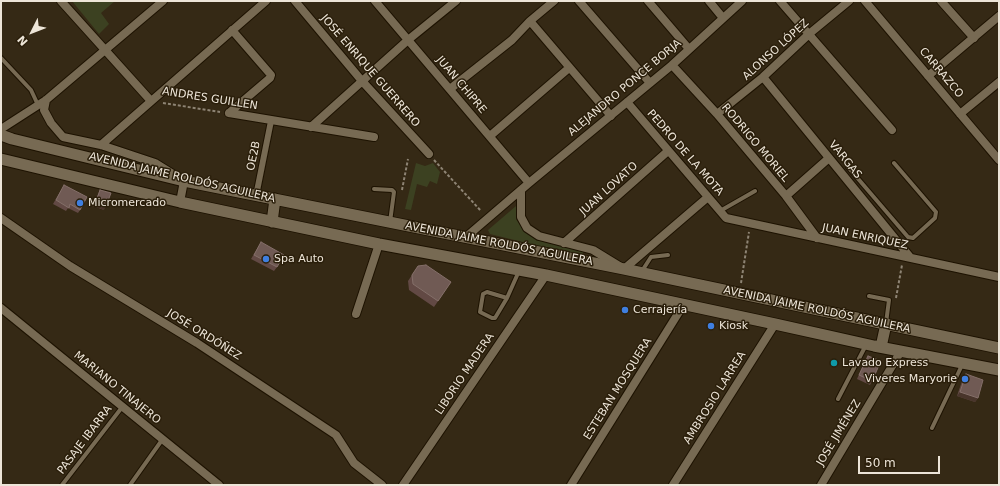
<!DOCTYPE html>
<html>
<head>
<meta charset="utf-8">
<style>
  body { margin:0 }
  #map { position:relative; width:1000px; height:486px; overflow:hidden; background:#352915; font-family:"DejaVu Sans",sans-serif }
  canvas { display:block }
  .frame { position:absolute; inset:0; border:2px solid #ede5d8; pointer-events:none }
  .north { position:absolute; left:12px; top:12px; width:40px; height:40px; -webkit-text-stroke:3px #2b1f0b; paint-order:stroke; rotate:228deg; font-size:11px; font-weight:700; line-height:16px; text-align:center; color:#ede5d8 }
  .north::after { content:''; display:block; margin:auto; width:14px; height:18px; background:#ede5d8; clip-path:polygon(50% 0,100% 100%,50% 72%,0 100%) }
  .scale { position:absolute; left:858px; top:456px; width:82px; height:18px; box-sizing:border-box; border:2px solid #ede5d8; border-top:0; padding-left:5px; font-size:12px; line-height:14px; white-space:nowrap; color:#ede5d8; -webkit-text-stroke:3px #2b1f0b; paint-order:stroke }
</style>
</head>
<body>
<div id="map">
<canvas width="1000" height="486"></canvas>
<div class="frame"></div>
<div class="north">N</div>
<div class="scale">50 m</div>
</div>
<script>
const c = document.querySelector('canvas').getContext('2d');
c.lineJoin = 'round';
function paint(path, color) { c.fillStyle = color; c.fill(path, 'evenodd'); }
const toPath = rows => new Path2D(rows.map(r => 'M' + r).join(''));
function stroke(path, color, width, dash) { c.strokeStyle = color; c.lineWidth = width; c.lineCap = dash ? 'butt' : 'round'; c.setLineDash(dash || []); c.stroke(path); }
function drawText(font, color, halo, rows, align = 'center') {
  c.font = font + ' "DejaVu Sans",sans-serif'; c.lineWidth = 3; c.setLineDash([]); c.textBaseline = 'middle'; c.strokeStyle = halo; c.fillStyle = color; for (const [text, x, y, turn = 0] of rows) {
    c.save(); c.translate(x, y); c.rotate((+turn || 0) * Math.PI / 180); c.textAlign = isNaN(turn) ? turn : align; if (halo) c.strokeText(text, 0, 0); c.fillText(text, 0, 0); c.restore();
  }
}
paint(toPath([
  [72,1,115,1,101,13,109,24,99,34],
  [416,163,425,166,433,163,440,172,437,184,430,181,427,187,417,184,411,210,405,209],
  [516,206,516,219,524,230,583,251,583,257,490,234,488,230]
]), '#3c4121');
const service = toPath([
  [1,58,31,90,38,105],
  [848,167,908,237,913,238,935,218,936,212,894,163],
  [374,189,392,190,394,192,390,222],
  [720,211,755,191],
  [642,271,651,257,668,255],
  [869,296,889,300,886,323],
  [507,298,495,318,492,318,480,312,483,294,487,292,507,298,519,271],
  [838,399,866,345],
  [932,428,963,363],
  [62,485,123,406],
  [130,485,162,440]
]);
const pedestrian = toPath([
  [256,196,271,121]
]);
const minor = toPath([
  [61,1,151,101],
  [295,1,362,81,429,154],
  [375,1,529,183],
  [579,1,650,83],
  [648,1,689,49],
  [709,1,723,18],
  [780,1,892,130],
  [865,1,999,160],
  [941,1,974,38],
  [530,21,611,116],
  [672,65,717,114,786,196,817,238],
  [928,76,999,16],
  [763,77,910,257],
  [450,89,512,40,530,21,554,1],
  [46,100,44,110,51,123,63,137,101,145,155,163,184,181,180,202],
  [627,102,726,218,999,277],
  [229,113,374,137],
  [229,113,270,78,271,75,232,30],
  [717,114,763,77,809,34,849,1],
  [960,114,999,82],
  [311,127,408,40,456,1],
  [1,129,46,100,163,1],
  [490,136,569,68],
  [101,145,266,1],
  [521,191,521,217,527,228,539,236,593,250,624,269,708,197],
  [786,196,829,158],
  [1,218,70,266,197,343,336,435,354,463,382,485],
  [466,237,529,183,672,65,742,1],
  [564,243,668,151],
  [1,308,219,485],
  [356,314,379,244],
  [403,485,546,275],
  [571,485,684,304],
  [673,485,775,324],
  [821,485,901,351]
]);
const tertiary = toPath([
  [1,135,12,139,184,181,624,269,999,348],
  [1,159,180,202,379,244,546,275,775,324,874,346,999,370],
  [272,222,275,199],
  [881,347,886,324]
]);
stroke(service, '#1d1201', 6);
stroke(pedestrian, '#1d1201', 8);
stroke(minor, '#1d1201', 10);
stroke(tertiary, '#1d1201', 13);
stroke(toPath([
  [163,103,220,112],
  [434,160,481,211],
  [402,190,408,159],
  [741,283,749,232],
  [896,298,902,265]
]), '#8e8474', 2, [3, 2]);
stroke(service, '#776a53', 4);
stroke(pedestrian, '#776a53', 6);
stroke(minor, '#776a53', 8);
stroke(tertiary, '#776a53', 11);
paint(toPath([
  [64,185,80,210,78,213,68,208,66,211,53,204],
  [100,190,104,210,93,206,98,194],
  [261,242,277,267,274,271,251,259],
  [418,266,451,282,434,307,409,290,408,281],
  [868,356,872,381,870,385,857,379,865,360],
  [966,374,978,398,975,402,957,396,963,378]
]), '#624944');
paint(toPath([
  [96,202,106,206,104,210,93,206],
  [960,392,978,398,975,402,957,396]
]), '#49352b');
const building = toPath([
  [64,185,87,197,80,210,70,204,69,208,56,200,64,185],
  [100,190,111,193,106,206,96,202,100,190],
  [261,242,284,255,277,267,254,255,261,242],
  [426,265,451,282,438,301,413,284,412,275,418,266,426,265],
  [868,356,881,361,872,381,859,375,868,356],
  [966,374,983,380,978,398,960,392,966,374]
]);
paint(building, '#705a54');
stroke(building, '#846f69', 1);
for (const [x, y, r, color] of [
  [80,203,4,"#3f7fe0"],
  [266,259,4,"#3f7fe0"],
  [625,310,4,"#3f7fe0"],
  [711,326,4,"#3f7fe0"],
  [834,363,4,"#0f9aa8"],
  [965,379,4,"#3f7fe0"]
]) { const dot = new Path2D(); dot.arc(x, y, r, 0, 2 * Math.PI); c.fillStyle = color; c.fill(dot); stroke(dot, '#2b1f0b', 1.5); }
drawText('11px', '#ede5d8', '#2b1f0b', [
  ["ALONSO LÓPEZ",776,50,-42],
  ["JOSÉ ENRIQUE GUERRERO",370,71,49],
  ["CARRAZCO",941,73,50],
  ["JUAN CHIPRE",461,85,50],
  ["ALEJANDRO PONCE BORJA",625,88,-40],
  ["ANDRES GUILLEN",210,99,9],
  ["RODRIGO MORIEL",755,143,50],
  ["PEDRO DE LA MOTA",685,153,49],
  ["OE2B",254,156,-78],
  ["VARGAS",845,160,51],
  ["AVENIDA JAIME ROLDÓS AGUILERA",182,178,13],
  ["JUAN LOVATO",609,189,-42],
  ["JUAN ENRIQUEZ",865,237,12],
  ["AVENIDA JAIME ROLDÓS AGUILERA",499,244,11],
  ["AVENIDA JAIME ROLDÓS AGUILERA",817,310,12],
  ["JOSÉ ORDÓÑEZ",204,335,32],
  ["LIBORIO MADERA",465,374,-56],
  ["MARIANO TINAJERO",117,388,39],
  ["ESTEBAN MOSQUERA",618,389,-58],
  ["AMBROSIO LARREA",715,398,-58],
  ["JOSÉ JIMÉNEZ",839,433,-59],
  ["PASAJE IBARRA",85,440,-53]
]);
drawText('11px', '#ede5d8', '#2b1f0b', [
  ["Micromercado",88,203],
  ["Spa Auto",274,259],
  ["Cerrajería",633,310],
  ["Kiosk",719,326],
  ["Lavado Express",842,363],
  ["Viveres Maryorie",957,379,"right"]
], 'left');
</script>
</body>
</html>
